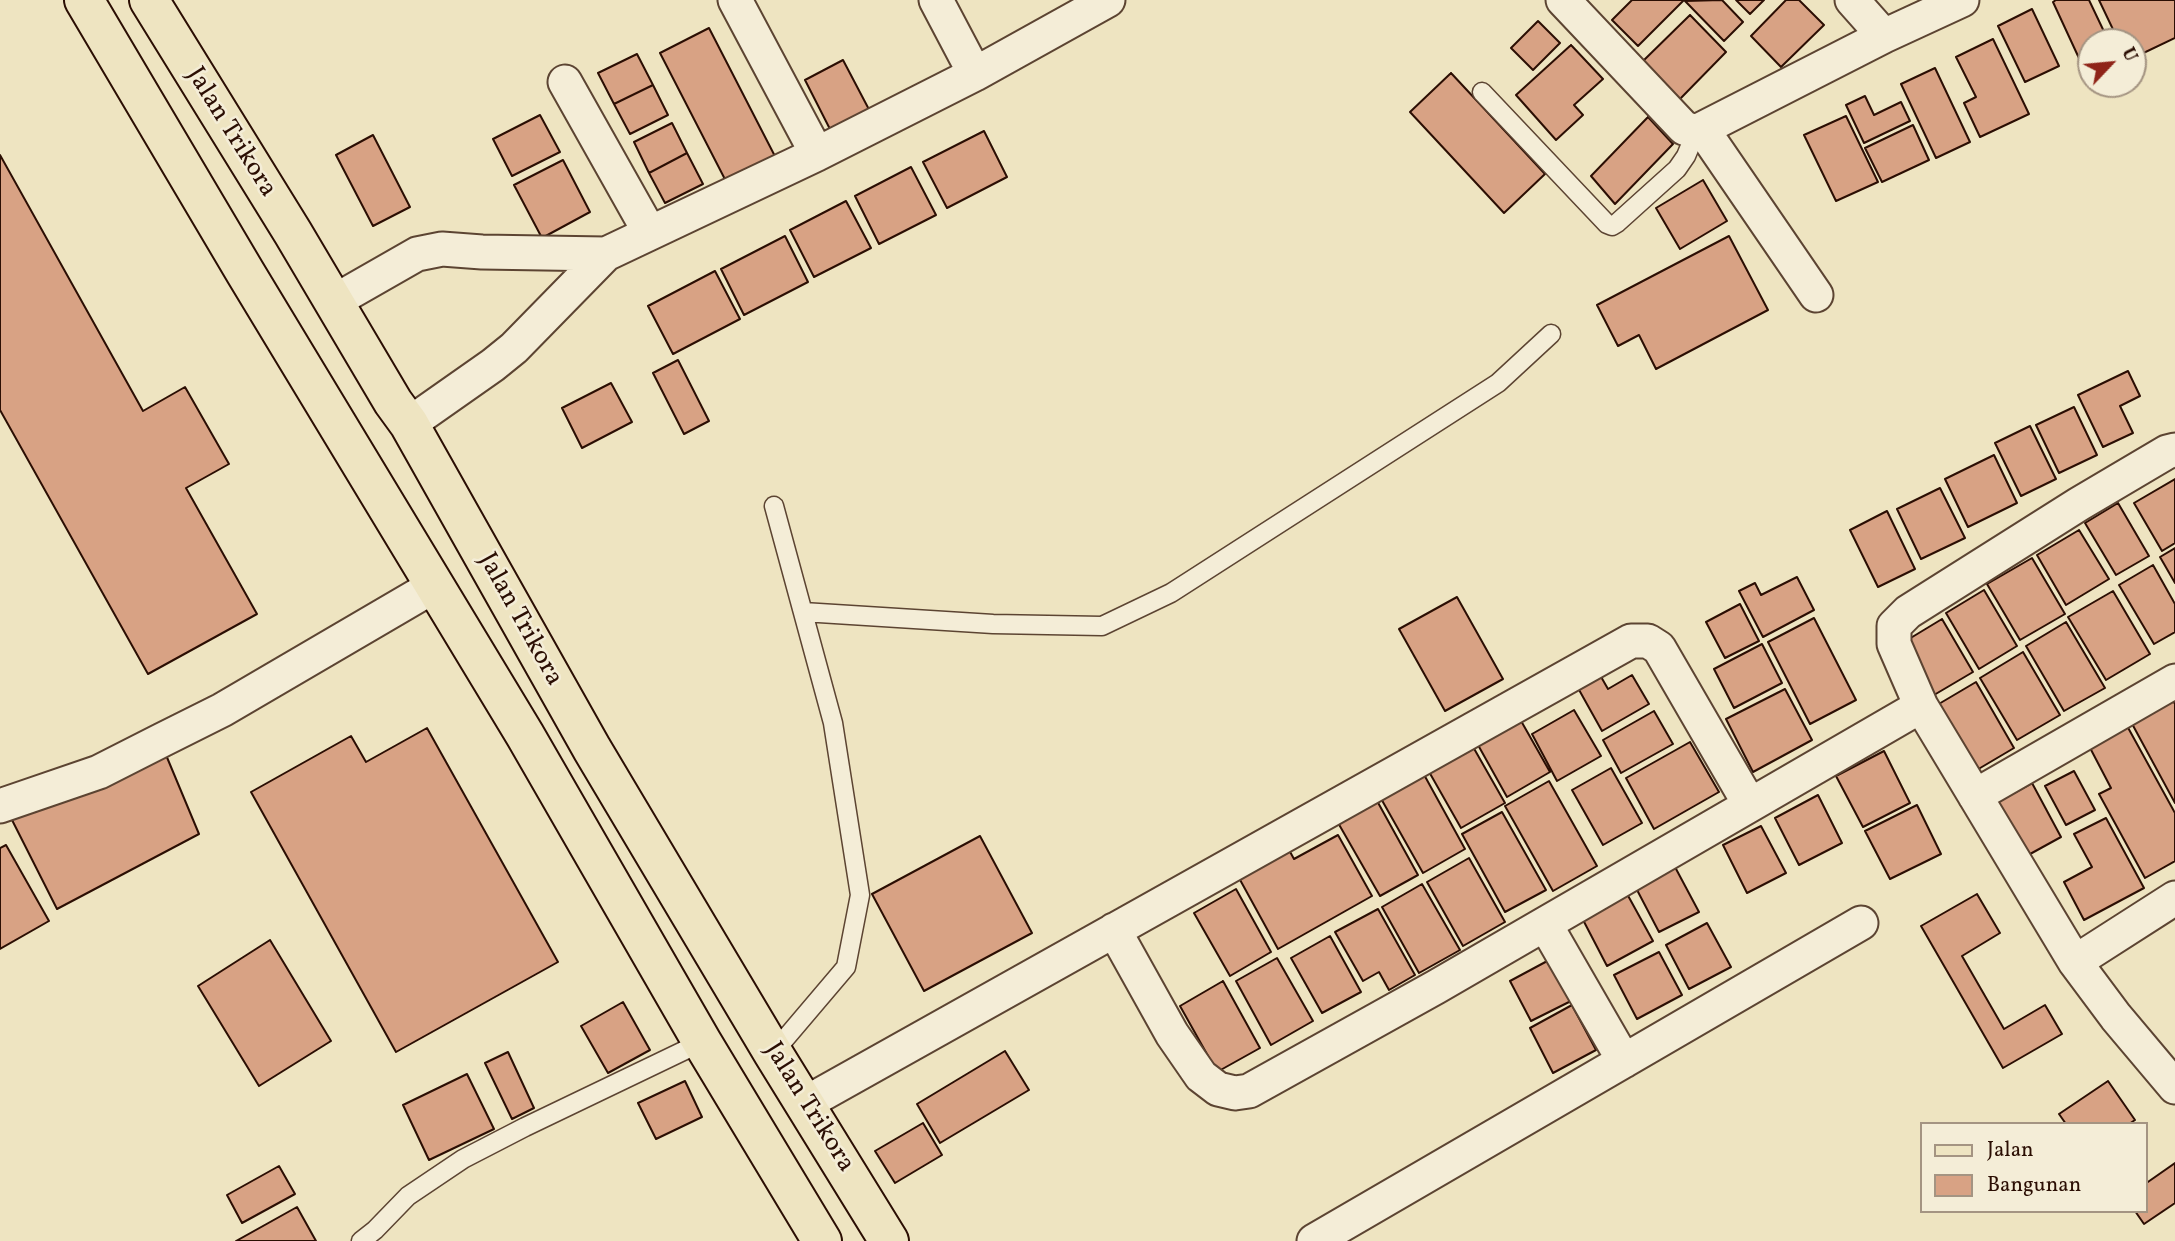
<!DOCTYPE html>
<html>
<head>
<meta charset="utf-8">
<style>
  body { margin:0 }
  #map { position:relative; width:2175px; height:1241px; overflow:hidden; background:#eee4c1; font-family:Vollkorn,serif }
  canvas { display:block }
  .legend { position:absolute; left:1920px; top:1122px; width:228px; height:91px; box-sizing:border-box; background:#f4edd7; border:2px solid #a49482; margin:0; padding:9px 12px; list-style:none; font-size:21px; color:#2b0e03 }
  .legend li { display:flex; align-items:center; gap:14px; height:35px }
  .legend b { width:35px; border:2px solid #a49482 }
  .north { position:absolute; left:2077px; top:28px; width:70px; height:70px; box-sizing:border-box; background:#f4edd7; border:2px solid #a49482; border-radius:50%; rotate:64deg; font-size:19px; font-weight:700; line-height:28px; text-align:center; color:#2b0e03 }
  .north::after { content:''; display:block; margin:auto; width:24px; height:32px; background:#8f2418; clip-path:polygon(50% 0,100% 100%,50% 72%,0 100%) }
</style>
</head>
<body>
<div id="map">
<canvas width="2175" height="1241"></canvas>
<ul class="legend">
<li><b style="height:9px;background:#eee4c1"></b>Jalan</li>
<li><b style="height:19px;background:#d8a284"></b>Bangunan</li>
</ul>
<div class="north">U</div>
</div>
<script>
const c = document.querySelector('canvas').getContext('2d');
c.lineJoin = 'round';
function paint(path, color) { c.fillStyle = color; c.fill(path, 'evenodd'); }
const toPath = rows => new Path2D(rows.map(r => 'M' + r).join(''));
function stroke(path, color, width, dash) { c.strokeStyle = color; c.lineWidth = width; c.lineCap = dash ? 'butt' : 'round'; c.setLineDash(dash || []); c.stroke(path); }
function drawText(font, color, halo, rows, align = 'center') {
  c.font = font + ' Vollkorn,serif'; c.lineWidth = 5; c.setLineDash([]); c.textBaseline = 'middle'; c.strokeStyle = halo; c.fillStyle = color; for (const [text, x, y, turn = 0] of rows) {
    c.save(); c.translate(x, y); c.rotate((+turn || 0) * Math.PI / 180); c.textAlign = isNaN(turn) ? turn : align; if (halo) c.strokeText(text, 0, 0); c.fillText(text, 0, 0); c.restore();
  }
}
const building = toPath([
  [1632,0,1684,0,1638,46,1612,20,1632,0],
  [1722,0,1743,22,1724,41,1685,1,1722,0],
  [1736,0,1764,0,1750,14,1736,0],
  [1786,0,1799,0,1824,25,1781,67,1751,36,1786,0],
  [2056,0,2089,0,2109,42,2091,42,2091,66,2084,69,2053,2,2056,0],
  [2099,0,2175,0,2175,38,2133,58,2133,42,2119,42,2099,0],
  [2032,9,2059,66,2025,82,1998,26,2032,9],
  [1690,15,1726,52,1679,100,1642,62,1690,15],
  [1538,21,1560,43,1533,70,1511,48,1538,21],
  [709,28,780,166,731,191,660,53,709,28],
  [1993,39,2029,114,1980,137,1964,103,1976,97,1956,57,1993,39],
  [1571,45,1603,79,1574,105,1583,115,1556,140,1516,95,1571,45],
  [637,54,653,85,614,104,598,73,637,54],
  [843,60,874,119,835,139,805,80,843,60],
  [1935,68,1970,142,1936,158,1901,84,1935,68],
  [1451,73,1545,174,1504,213,1410,112,1451,73],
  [653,85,668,115,630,134,614,104,653,85],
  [1865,96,1874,115,1901,102,1910,121,1864,143,1846,105,1865,96],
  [540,115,560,152,512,176,493,139,540,115],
  [1846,116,1878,182,1836,201,1804,135,1846,116],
  [1648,117,1673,144,1615,204,1591,176,1648,117],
  [672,123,687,153,649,173,634,142,672,123],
  [1913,125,1929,160,1882,182,1865,148,1913,125],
  [984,131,1007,177,947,208,923,162,984,131],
  [373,135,410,207,373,226,336,155,373,135],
  [687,153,703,184,665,203,649,173,687,153],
  [0,155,143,411,185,387,229,464,186,488,257,614,148,674,0,410,0,155],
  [563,160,590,212,542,238,514,185,563,160],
  [911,167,936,215,879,244,855,196,911,167],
  [1703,180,1727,221,1680,249,1656,208,1703,180],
  [846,201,871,248,814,277,790,230,846,201],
  [785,236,808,282,744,315,721,269,785,236],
  [1729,236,1768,310,1656,369,1639,335,1618,346,1597,305,1729,236],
  [715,271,740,319,673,354,648,306,715,271],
  [678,360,709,421,684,434,653,373,678,360],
  [2128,371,2140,396,2120,406,2133,433,2103,447,2078,395,2128,371],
  [611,383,632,422,582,448,562,408,611,383],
  [2074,407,2097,455,2059,473,2036,425,2074,407],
  [2030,426,2056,479,2021,496,1995,443,2030,426],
  [1994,455,2017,503,1968,527,1945,479,1994,455],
  [2175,479,2175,543,2162,551,2134,503,2175,479],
  [1940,488,1965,538,1921,559,1897,509,1940,488],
  [2118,503,2149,556,2116,575,2085,523,2118,503],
  [1887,511,1915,569,1878,587,1850,530,1887,511],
  [2079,530,2109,579,2066,605,2037,555,2079,530],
  [2175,548,2175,583,2160,557,2175,548],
  [2032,558,2065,614,2020,640,1987,584,2032,558],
  [2153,565,2175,604,2175,632,2154,644,2119,585,2153,565],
  [1797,577,1814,610,1763,637,1739,591,1755,583,1761,595,1797,577],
  [1984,590,2017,646,1979,669,1946,613,1984,590],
  [2113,591,2150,654,2106,680,2068,617,2113,591],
  [1457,597,1503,679,1445,711,1399,629,1457,597],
  [1740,604,1759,641,1725,658,1706,622,1740,604],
  [1814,618,1856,700,1810,724,1768,642,1814,618],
  [1942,619,1973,672,1934,695,1904,642,1942,619],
  [2066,622,2105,688,2064,711,2026,646,2066,622],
  [1762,644,1782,683,1734,708,1714,669,1762,644],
  [2023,652,2060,715,2017,740,1980,678,2023,652],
  [1600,675,1608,689,1632,675,1649,704,1602,731,1578,688,1600,675],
  [1976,682,2014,748,1970,774,1932,708,1976,682],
  [1785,689,1812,740,1753,772,1726,719,1785,689],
  [2171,697,2175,704,2175,803,2130,720,2171,697],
  [1574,710,1601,756,1557,781,1532,734,1574,710],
  [1654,711,1673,744,1621,773,1603,740,1654,711],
  [1516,712,1550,772,1507,797,1473,736,1516,712],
  [2126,724,2175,813,2175,861,2145,878,2099,794,2111,788,2088,744,2126,724],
  [427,728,558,962,396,1052,251,792,351,736,366,762,427,728],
  [1690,742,1719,792,1654,829,1626,778,1690,742],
  [161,743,199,834,57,909,10,816,161,743],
  [1472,745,1505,803,1461,828,1428,770,1472,745],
  [1884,751,1910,803,1863,827,1836,776,1884,751],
  [1611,768,1642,823,1603,845,1572,790,1611,768],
  [1422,771,1465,849,1423,873,1379,795,1422,771],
  [2074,771,2095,810,2066,825,2045,786,2074,771],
  [1549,781,1597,866,1553,891,1505,806,1549,781],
  [2032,783,2061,837,2021,859,1992,805,2032,783],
  [1818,795,1842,843,1799,865,1775,818,1818,795],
  [1376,799,1418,875,1380,896,1337,821,1376,799],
  [1917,805,1941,854,1890,879,1865,831,1917,805],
  [1502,812,1546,890,1505,912,1462,834,1502,812],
  [2106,818,2144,888,2084,920,2064,882,2092,867,2074,834,2106,818],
  [1761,826,1786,873,1747,893,1723,845,1761,826],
  [1338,835,1372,896,1278,949,1233,867,1283,839,1294,859,1338,835],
  [980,836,1032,933,924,991,872,894,980,836],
  [6,845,49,921,0,949,0,848,6,845],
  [1469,858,1505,922,1463,946,1427,882,1469,858],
  [1675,867,1699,912,1659,932,1636,888,1675,867],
  [1422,884,1460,950,1419,973,1382,907,1422,884],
  [1236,889,1271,952,1230,976,1194,913,1236,889],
  [1626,892,1653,941,1607,966,1581,916,1626,892],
  [1977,894,2000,933,1962,956,2004,1029,2045,1005,2062,1034,2003,1068,1921,926,1977,894],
  [1378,909,1415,975,1389,990,1379,972,1363,981,1335,932,1378,909],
  [1707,923,1731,967,1689,989,1666,945,1707,923],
  [1330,936,1361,992,1322,1013,1291,958,1330,936],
  [270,940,331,1041,259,1086,198,986,270,940],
  [1659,952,1682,995,1637,1019,1614,975,1659,952],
  [1277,958,1313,1021,1271,1045,1236,981,1277,958],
  [1551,959,1573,1000,1531,1021,1510,981,1551,959],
  [1223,981,1260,1048,1217,1072,1180,1006,1223,981],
  [623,1002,650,1050,608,1073,581,1026,623,1002],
  [1572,1005,1596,1050,1553,1073,1530,1028,1572,1005],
  [1005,1051,1029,1090,940,1143,917,1104,1005,1051],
  [508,1052,534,1108,512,1119,485,1063,508,1052],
  [467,1074,494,1129,429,1160,403,1105,467,1074],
  [685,1081,702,1117,656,1139,638,1103,685,1081],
  [2108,1081,2135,1120,2129,1124,2066,1124,2059,1114,2108,1081],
  [923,1123,942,1155,895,1183,875,1151,923,1123],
  [2175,1163,2175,1203,2144,1224,2135,1211,2145,1211,2145,1184,2175,1163],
  [279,1166,295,1194,242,1223,227,1195,279,1166],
  [297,1207,316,1241,236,1241,297,1207]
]);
paint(building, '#d8a284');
stroke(building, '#2b0e03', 2);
const service = toPath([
  [1482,92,1607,224,1612,226,1617,223,1677,169,1686,156,1696,132],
  [803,612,993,624,1102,626,1171,593,1498,383,1551,334],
  [773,1053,846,967,860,895,833,723,774,506],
  [361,1241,375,1230,408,1196,463,1159,525,1127,702,1042]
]);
const minor = toPath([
  [735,0,817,154],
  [936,0,975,74],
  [1563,0,1684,128,1696,132,1884,36,1962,0],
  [1852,0,1884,36],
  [565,82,650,233],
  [1703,130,1816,295],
  [333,302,417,254,442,249,482,252,606,254],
  [409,424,493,365,514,348,606,254,817,154,975,74,1108,0],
  [1921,706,2075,962,2116,1017,2175,1087],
  [1975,796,2175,681],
  [0,806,99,772,162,740,222,710,434,586],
  [1545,924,1624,1061],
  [1114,930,1172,1034,1201,1076,1218,1089,1235,1093,1249,1091,1436,987,1921,706,1894,644,1894,626,1908,612,2079,504,2167,452,2175,450],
  [2075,962,2175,898],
  [806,1103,1631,641,1648,641,1659,648,1750,805],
  [1314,1241,1861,923]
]);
const primary = toPath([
  [84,0,245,272,525,735,702,1042,822,1241],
  [149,0,293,233,393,402,409,424,592,749,773,1053,889,1241]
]);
stroke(service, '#5c4432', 21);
stroke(minor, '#5c4432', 37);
stroke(primary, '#2b0e03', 42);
stroke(service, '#f4edd7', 18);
stroke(minor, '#f4edd7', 33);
stroke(primary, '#eee4c1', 38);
drawText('26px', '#2b0e03', '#f4edd7', [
  ["Jalan Trikora",230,133,58],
  ["Jalan Trikora",519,620,61],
  ["Jalan Trikora",808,1108,58]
]);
</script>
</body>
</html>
